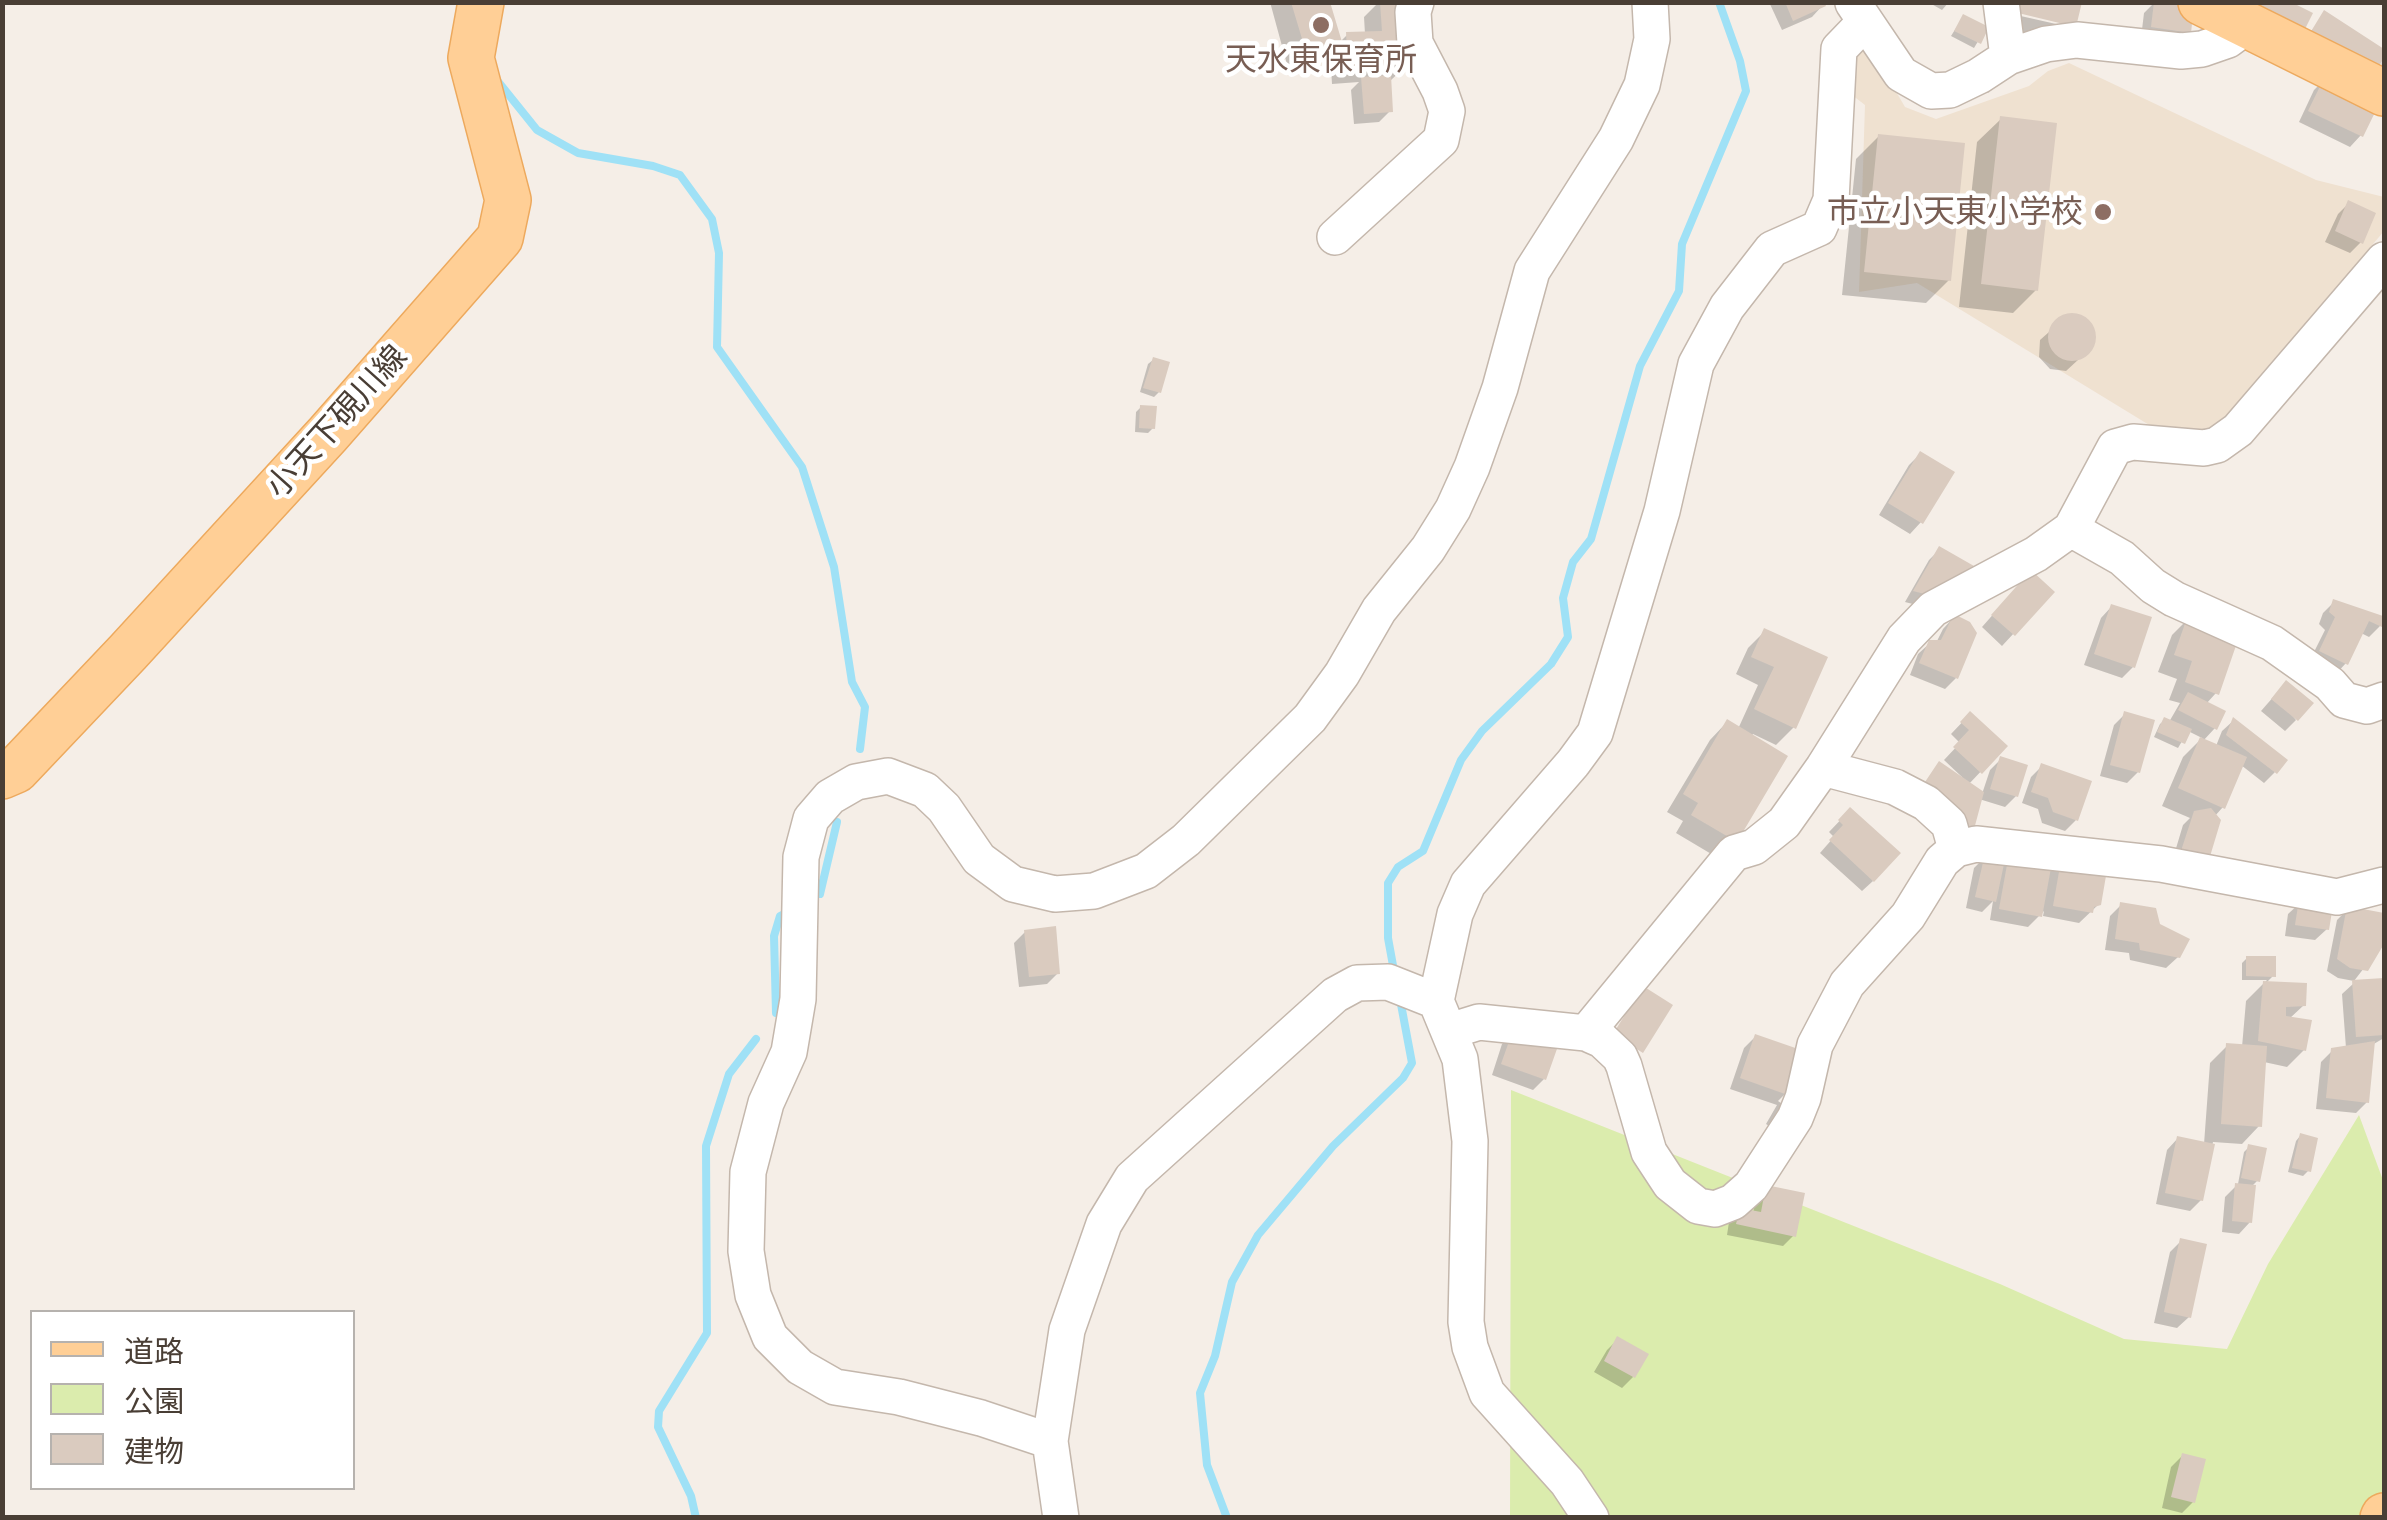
<!DOCTYPE html>
<html>
<head>
<meta charset="utf-8">
<style>
  body { margin:0 }
  #map { position:relative; width:2387px; height:1520px; overflow:hidden; background:#f5eee7; font-family:Inter,"Noto Sans JP",sans-serif }
  canvas { display:block }
  .frame { position:absolute; inset:0; border:5px solid #493e35; pointer-events:none }
  .legend { position:absolute; left:30px; top:1310px; width:325px; height:180px; box-sizing:border-box; background:#fff; border:2px solid #b6b2ae; margin:0; padding:12px 18px; list-style:none; font-size:30px; color:#493e35 }
  .legend li { display:flex; align-items:center; gap:20px; height:50px }
  .legend b { width:50px; border:2px solid #b6b2ae }
</style>
</head>
<body>
<div id="map">
<canvas width="2387" height="1520"></canvas>
<div class="frame"></div>
<ul class="legend">
<li><b style="height:12px;background:#ffcf96"></b>道路</li>
<li><b style="height:28px;background:#dbecad"></b>公園</li>
<li><b style="height:28px;background:#dacbbf"></b>建物</li>
</ul>
</div>
<script>
const c = document.querySelector('canvas').getContext('2d');
c.lineJoin = 'round';
function paint(path, color) { c.fillStyle = color; c.fill(path, 'evenodd'); }
const toPath = rows => new Path2D(rows.map(r => 'M' + r).join(''));
function stroke(path, color, width, dash) { c.strokeStyle = color; c.lineWidth = width; c.lineCap = dash ? 'butt' : 'round'; c.setLineDash(dash || []); c.stroke(path); }
function drawText(font, color, halo, rows, align = 'center') {
  c.font = font + ' Inter,"Noto Sans JP",sans-serif'; c.lineWidth = 9; c.setLineDash([]); c.textBaseline = 'middle'; c.strokeStyle = halo; c.fillStyle = color; for (const [text, x, y, turn = 0] of rows) {
    c.save(); c.translate(x, y); c.rotate((+turn || 0) * Math.PI / 180); c.textAlign = isNaN(turn) ? turn : align; if (halo) c.strokeText(text, 0, 0); c.fillText(text, 0, 0); c.restore();
  }
}
paint(toPath([
  [1868,44,1905,107,1936,119,2029,86,2048,71,2069,63,2316,180,2384,197,2384,231,2215,432,2159,431,1917,283,1859,292,1865,105,1852,95,1849,67,1859,45]
]), '#efe1d0');
paint(toPath([
  [1511,1090,2000,1284,2124,1339,2227,1349,2268,1264,2359,1115,2384,1183,2384,1517,1510,1518]
]), '#dbecad');
paint(toPath([
  [1270,2,1328,2,1339,43,1347,35,1365,34,1364,17,1379,2,1404,2,1408,64,1390,81,1390,111,1379,122,1354,124,1351,90,1359,82,1332,84,1330,51,1322,59,1288,68],
  [1769,2,1822,2,1823,5,1812,17,1782,30],
  [1928,2,1949,2,1942,10],
  [2079,2,2056,43,1999,29,2003,12,2065,26],
  [2155,2,2188,32,2177,43,2141,38,2144,13],
  [2325,13,2382,50,2384,25,2384,75,2381,75,2382,57,2297,50],
  [1963,17,1986,28,1974,48,1951,36],
  [2325,79,2361,135,2350,147,2299,122,2314,90],
  [2001,119,2036,290,2013,313,1959,307,1977,142],
  [1879,136,1949,280,1926,303,1842,295,1856,159],
  [2349,203,2361,242,2350,253,2325,242,2338,214],
  [2066,317,2082,318,2093,331,2092,347,2066,371,2050,369,2039,357,2040,340],
  [1153,360,1159,392,1154,397,1140,392,1148,364],
  [1141,407,1153,428,1148,433,1135,432,1136,412],
  [1920,454,1921,522,1910,534,1879,515,1909,465],
  [1940,549,1932,609,1905,602,1929,560],
  [2020,584,2052,592,2002,646,1982,627],
  [2334,602,2380,618,2380,626,2369,637,2361,633,2346,663,2335,675,2309,662,2325,630,2319,624,2323,613],
  [2112,606,2133,667,2122,678,2084,665,2101,618],
  [1954,617,1956,678,1945,689,1910,675,1918,654,1930,643,1936,643,1943,629],
  [2189,618,2216,693,2206,704,2215,728,2203,741,2216,746,2222,731,2233,721,2275,772,2264,783,2241,765,2223,807,2171,865,2183,825,2190,818,2162,806,2183,757,2202,738,2188,731,2178,748,2154,737,2160,724,2165,720,2169,722,2180,703,2169,700,2177,679,2158,672,2172,635],
  [1765,631,1794,727,1776,745,1753,734,1751,737,1784,757,1718,858,1676,833,1683,821,1667,812,1710,740,1727,722,1738,729,1758,685,1736,674,1748,648],
  [2275,695,2296,720,2285,731,2261,711],
  [1970,714,2004,747,1968,785,1982,794,1990,770,2001,759,2016,796,2005,807,1979,799,1908,806,1939,765,1960,779,1962,777,1944,760,1960,743,1951,734],
  [2125,714,2138,772,2127,783,2100,776,2114,725],
  [2042,766,2076,820,2065,831,2042,823,2038,809,2022,803,2031,777],
  [1850,810,1873,881,1862,891,1820,853,1834,837,1829,832],
  [1985,857,2047,874,2062,858,2099,904,2079,923,2043,916,2044,911,2028,927,1990,920,1993,901,1982,912,1966,908,1974,868],
  [2300,903,2327,929,2315,940,2285,936,2288,914],
  [2121,905,2158,925,2178,957,2166,968,2130,960,2129,953,2105,950,2110,916],
  [2348,909,2384,916,2384,942,2354,981,2338,978,2327,971,2337,920],
  [1025,932,1058,973,1047,984,1019,987,1014,943],
  [2247,958,2273,976,2265,984,2304,1005,2289,1019,2304,1050,2287,1067,2264,1062,2259,1126,2242,1144,2213,1142,2201,1200,2190,1211,2156,1204,2167,1150,2178,1138,2204,1144,2210,1063,2227,1046,2242,1047,2246,1001,2267,980,2242,980,2242,963],
  [2384,981,2384,1038,2372,1045,2367,1102,2356,1113,2316,1109,2321,1062,2332,1051,2346,1048,2342,994,2354,983],
  [1513,1033,1544,1079,1533,1090,1492,1075,1502,1044],
  [1755,1037,1786,1093,1778,1101,1787,1107,1772,1128,1766,1124,1777,1105,1730,1089,1744,1048],
  [2300,1136,2308,1171,2303,1176,2288,1172,2296,1141],
  [2249,1147,2258,1180,2253,1185,2250,1222,2239,1234,2222,1232,2225,1197,2238,1184,2244,1152],
  [1767,1188,1794,1235,1783,1246,1727,1235,1729,1222,1753,1213,1756,1199],
  [2181,1241,2189,1317,2177,1328,2154,1323,2170,1252],
  [1618,1339,1633,1377,1622,1388,1594,1372,1607,1350],
  [2182,1456,2193,1502,2182,1513,2162,1508,2171,1467]
]), '#0003');
stroke(toPath([
  [496,79,537,130,578,153,653,166,680,175,712,219,719,253,717,347,802,467,834,567,852,682,865,707,860,749],
  [820,894,837,822],
  [1394,971,1388,938,1388,883,1398,867,1423,851,1461,760,1482,731,1551,664,1568,637,1563,598,1573,562,1591,539,1640,366,1679,291,1682,244,1746,91,1740,61,1719,2],
  [776,1013,774,936,780,916,788,912],
  [696,1518,691,1496,658,1427,659,1411,707,1333,706,1146,729,1074,756,1039],
  [1227,1518,1207,1465,1200,1393,1215,1356,1232,1282,1258,1235,1333,1146,1403,1078,1412,1063,1400,999]
]), '#9fe1f6', 8);
paint(toPath([
  [1291,2,1330,2,1342,42,1306,52],
  [1380,2,1407,2,1410,64,1348,68,1346,32,1382,31],
  [1785,2,1824,2,1826,6,1793,21],
  [2017,2,2082,2,2076,27,2014,12],
  [2154,2,2194,5,2191,33,2151,27],
  [2225,2,2291,2,2313,13,2300,39],
  [2324,10,2384,49,2384,58,2371,79,2307,38],
  [1963,14,1989,27,1981,44,1954,31],
  [1391,75,1393,112,1364,114,1361,77],
  [2325,76,2380,102,2363,137,2308,111],
  [2000,116,2057,123,2038,291,1981,284],
  [1878,134,1965,143,1951,281,1864,272],
  [2348,200,2376,213,2363,244,2335,231],
  '2048 337a24 24 0 1 1 48 0a24 24 0 1 1-48 0Z',
  [1153,357,1170,362,1161,393,1143,388],
  [1140,405,1157,406,1155,429,1139,428],
  [1920,451,1955,472,1923,524,1888,503],
  [1939,546,1981,570,1945,599,1913,591],
  [2031,570,2055,592,2015,636,1991,615],
  [2333,599,2383,616,2382,627,2369,621,2348,665,2319,651,2335,617,2329,612],
  [2111,604,2152,617,2135,668,2094,654],
  [1954,614,1970,622,1977,633,1958,679,1919,663,1929,640,1941,640],
  [2188,615,2240,634,2219,695,2185,682,2192,661,2174,655],
  [1764,628,1828,657,1796,729,1754,709,1774,667,1751,657],
  [2286,680,2314,703,2298,721,2271,699],
  [2188,692,2226,711,2217,730,2178,710],
  [1970,711,2008,746,1982,774,1953,747,1969,730,1960,722],
  [2124,711,2155,720,2140,773,2110,765],
  [2164,717,2192,729,2185,744,2157,732],
  [2233,717,2288,760,2277,774,2226,735],
  [1727,719,1788,756,1737,842,1691,815,1698,803,1683,794],
  [2200,737,2247,757,2225,809,2178,788],
  [2000,756,2028,765,2018,797,1990,789],
  [1939,761,1984,792,1973,833,1917,794],
  [2041,763,2092,781,2078,821,2053,812,2048,798,2031,792],
  [1850,807,1901,853,1874,882,1829,840,1843,825,1838,820],
  [2211,808,2221,820,2208,863,2180,854,2194,811],
  [1985,854,2005,859,1996,902,1975,897],
  [2009,854,2052,862,2042,917,1999,909],
  [2062,855,2107,870,2101,905,2094,907,2093,913,2053,906],
  [2299,900,2333,905,2329,930,2295,925],
  [2120,902,2156,908,2160,924,2190,939,2180,958,2140,950,2139,943,2115,939],
  [2347,906,2384,913,2384,944,2368,971,2350,968,2337,959],
  [1056,926,1060,974,1029,977,1024,930],
  [2246,956,2276,956,2276,977,2246,976],
  [2384,978,2384,1035,2356,1037,2352,980],
  [2263,981,2307,983,2306,1006,2286,1007,2286,1016,2312,1020,2306,1051,2258,1041],
  [1643,986,1673,1005,1643,1053,1613,1034],
  [1513,1030,1558,1046,1546,1080,1501,1064],
  [1755,1034,1804,1051,1788,1095,1740,1078],
  [2375,1041,2369,1103,2326,1098,2331,1048],
  [2226,1043,2267,1046,2262,1127,2221,1124],
  [2300,1133,2318,1138,2311,1172,2292,1168],
  [2177,1136,2215,1144,2203,1201,2165,1193],
  [2248,1144,2267,1148,2260,1182,2241,1178],
  [2235,1183,2256,1185,2252,1223,2232,1221],
  [1766,1185,1805,1193,1796,1237,1736,1224,1740,1208,1761,1212],
  [2180,1238,2207,1244,2191,1318,2164,1312],
  [1617,1336,1649,1354,1635,1378,1604,1361],
  [2182,1453,2206,1459,2195,1503,2171,1497]
]), '#dacbbf');
const minor = toPath([
  [2001,2,2008,57],
  [1853,3,1901,74,1931,91,1950,90,1979,76,2008,57,2046,44,2077,40,2181,51,2202,49,2228,40,2247,26],
  [1335,237,1441,140,1447,111,1440,91,1415,43,1413,12,1416,2],
  [2071,529,2122,558,2153,586,2174,599,2272,643,2330,684,2344,700,2367,706,2384,700],
  [1823,768,1895,787,1926,803,1949,824,1956,849],
  [1436,1001,1455,914,1468,884,1573,763,1595,733,1662,511,1696,364,1727,307,1772,249,1819,228,1831,200,1839,49,1865,22],
  [1450,1031,1479,1022,1586,1033,1602,1040,1620,1057,1624,1066,1649,1152,1670,1184,1698,1206,1715,1209,1733,1202,1751,1186,1795,1118,1803,1098,1815,1045,1847,984,1908,916,1942,861,1956,849,1976,844,2161,864,2337,897,2384,885],
  [1586,1033,1734,853,1754,847,1784,823,1823,768,1904,639,1933,609,2036,554,2071,529,2115,447,2133,442,2204,448,2217,445,2238,430,2384,260],
  [1050,1441,981,1418,899,1397,835,1387,800,1367,770,1337,753,1295,746,1251,748,1172,766,1103,789,1052,798,999,801,857,811,819,830,797,856,782,888,776,925,790,944,808,979,859,1013,884,1055,894,1094,891,1146,871,1186,840,1310,718,1342,674,1379,610,1428,549,1453,509,1472,467,1500,388,1532,271,1616,139,1642,85,1652,39,1650,2],
  [1061,1518,1050,1441,1067,1330,1104,1224,1132,1178,1335,995,1357,983,1388,982,1436,1001,1460,1059,1470,1141,1466,1322,1470,1347,1487,1393,1567,1482,1591,1518]
]);
const major = toPath([
  [2201,2,2384,93],
  [2,776,16,770,128,652,328,434,500,238,508,200,471,58,481,2],
  [2383,1518,2384,1516]
]);
stroke(minor, '#c4b7ac', 38);
stroke(major, '#eda95d', 48);
stroke(minor, '#fff', 35);
stroke(major, '#ffcf96', 45);
for (const [x, y, r, color] of [
  [1321,25,10,"#8d6e63"],
  [2103,212,10,"#8d6e63"]
]) { const dot = new Path2D(); dot.arc(x, y, r, 0, 2 * Math.PI); c.fillStyle = color; c.fill(dot); stroke(dot, '#fff', 4); }
drawText('32px', '#785e54', '#fff', [
  ["天水東保育所",1321,60],
  ["市立小天東小学校",2083,212,"right"]
]);
drawText('32px', '#493e35', '#fff', [
  ["小天下硯川線",337,422,-48]
]);
</script>
</body>
</html>
